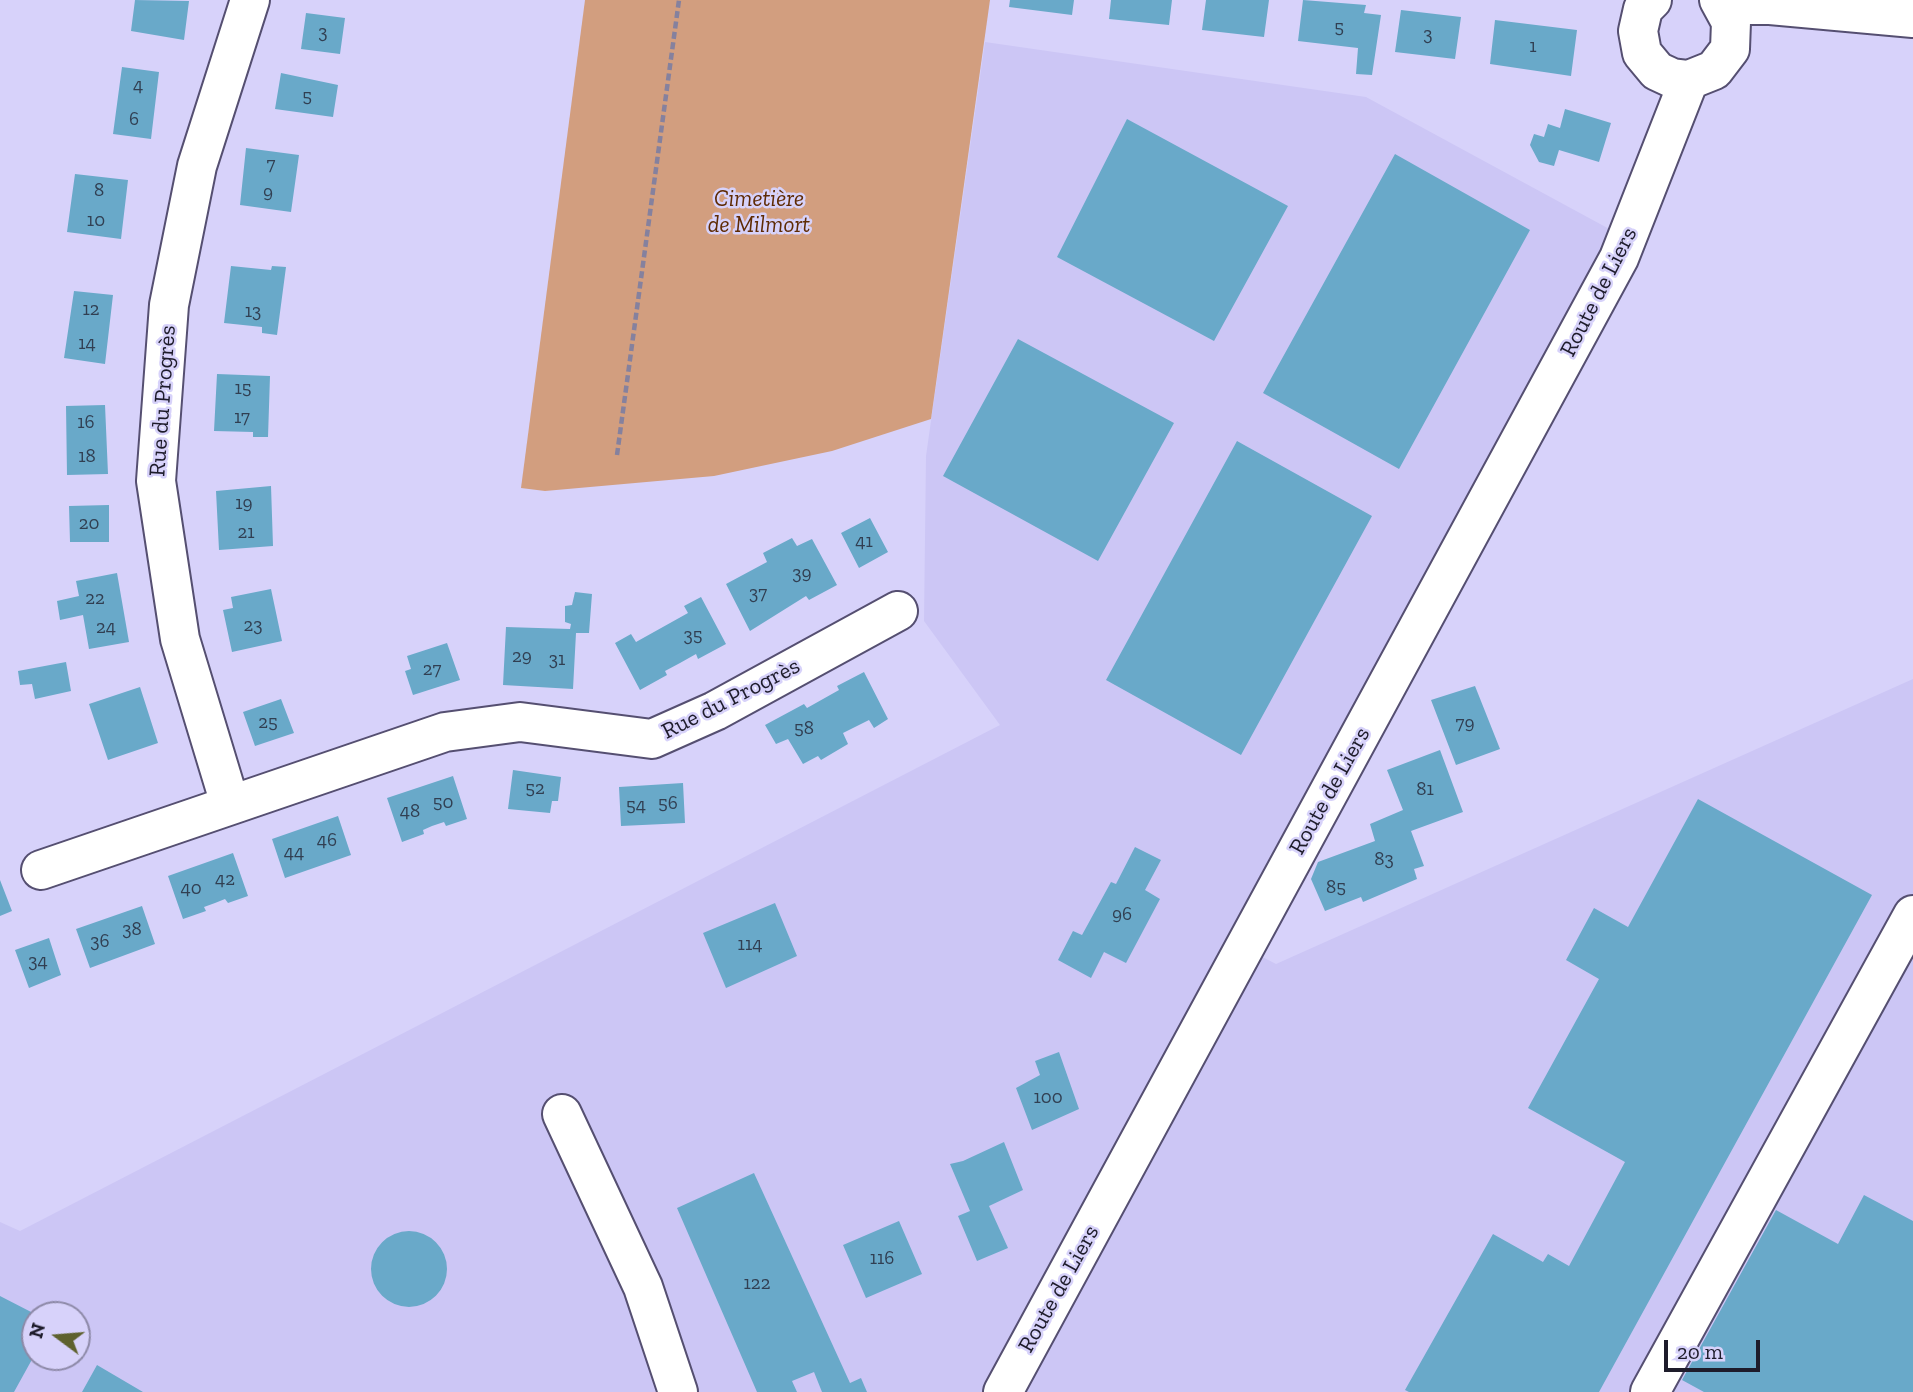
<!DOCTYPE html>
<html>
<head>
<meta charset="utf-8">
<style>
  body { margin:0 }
  #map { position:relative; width:1913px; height:1392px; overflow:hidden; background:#d7d2fa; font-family:"Zilla Slab",serif }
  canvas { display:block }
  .north { position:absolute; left:21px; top:1301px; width:70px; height:70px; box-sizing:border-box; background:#d7d2fa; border:2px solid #8d89a7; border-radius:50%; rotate:286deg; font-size:19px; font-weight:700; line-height:28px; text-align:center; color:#1e1c2b }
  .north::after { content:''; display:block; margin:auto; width:24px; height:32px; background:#5e612e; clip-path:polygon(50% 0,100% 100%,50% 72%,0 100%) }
  .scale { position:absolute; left:1664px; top:1340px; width:96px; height:32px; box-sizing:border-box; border:4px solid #1e1c2b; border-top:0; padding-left:9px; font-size:21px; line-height:24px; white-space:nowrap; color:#1e1c2b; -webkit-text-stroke:5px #d7d2fa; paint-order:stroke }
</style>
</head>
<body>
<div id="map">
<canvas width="1913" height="1392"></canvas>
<div class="north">N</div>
<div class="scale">20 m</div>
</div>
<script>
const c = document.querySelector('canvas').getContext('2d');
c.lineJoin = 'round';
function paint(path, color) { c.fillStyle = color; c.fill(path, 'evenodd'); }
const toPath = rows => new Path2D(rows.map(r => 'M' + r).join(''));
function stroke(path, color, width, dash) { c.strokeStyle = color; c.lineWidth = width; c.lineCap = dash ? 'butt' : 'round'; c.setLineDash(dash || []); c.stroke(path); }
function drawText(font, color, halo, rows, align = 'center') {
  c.font = font + ' "Zilla Slab",serif'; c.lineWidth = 5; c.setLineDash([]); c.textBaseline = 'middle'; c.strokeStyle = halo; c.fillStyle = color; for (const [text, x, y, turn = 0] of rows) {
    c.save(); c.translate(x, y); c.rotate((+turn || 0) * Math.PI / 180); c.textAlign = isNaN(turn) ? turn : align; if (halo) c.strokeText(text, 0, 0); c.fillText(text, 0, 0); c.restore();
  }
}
paint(toPath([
  [985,42,1366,97,1613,231,1226,938,1276,964,1913,679,1913,1392,0,1392,0,1222,20,1231,1000,725,924,621,926,456],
  [35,1315,77,1315,77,1357,35,1357]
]), '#ccc6f5');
paint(toPath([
  [585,0,990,0,931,419,832,451,714,476,545,491,521,488]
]), '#d29e7f');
paint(toPath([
  [135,0,189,1,184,40,131,31],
  [1010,0,1074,0,1072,15,1009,7],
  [1111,0,1172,0,1169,25,1109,19],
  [1206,0,1269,0,1264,37,1202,30],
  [1303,0,1366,5,1364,13,1381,15,1372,75,1356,74,1358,48,1298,41],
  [1401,10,1461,17,1455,59,1395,52],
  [306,13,345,18,340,54,301,49],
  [1495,20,1577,30,1571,76,1490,64],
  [122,67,159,72,151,139,113,134],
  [281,73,338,85,333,117,275,109],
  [1565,109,1611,123,1599,162,1559,150,1554,166,1539,162,1530,145,1534,134,1544,137,1548,124,1560,128],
  [1127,119,1288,206,1214,341,1057,257],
  [246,148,299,155,291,212,240,205],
  [1395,154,1530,230,1399,469,1263,393],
  [75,174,128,180,121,239,67,232],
  [231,266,271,270,272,266,286,267,277,335,262,333,262,327,224,323],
  [74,291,113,295,105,364,64,358],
  [1018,339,1174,423,1098,561,943,476],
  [217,374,270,376,268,437,253,437,253,432,214,431],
  [105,405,108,474,67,475,66,406],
  [1237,441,1372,516,1241,755,1106,680],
  [271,486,273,546,219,550,216,491],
  [109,505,109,542,70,542,69,506],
  [870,518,888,552,859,568,841,533],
  [792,538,797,546,812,539,837,585,809,600,806,596,750,631,726,584,767,562,763,553],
  [117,573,129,642,89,649,83,615,60,620,57,601,79,596,76,581],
  [271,589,282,641,232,652,223,610,233,608,231,597],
  [575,592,592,594,589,633,576,633,573,689,503,685,506,627,570,629,571,624,565,622,565,606,572,605],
  [701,597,726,644,698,659,696,654,680,663,665,671,667,675,640,690,615,643,631,634,636,642,688,613,684,606],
  [447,643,460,680,413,695,405,671,411,669,407,656],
  [66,662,71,691,35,699,32,684,20,685,18,671],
  [864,672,888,719,874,728,869,720,843,733,848,744,821,760,818,756,803,764,788,739,776,744,765,725,804,704,807,708,839,690,837,686],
  [1475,686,1500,749,1456,765,1431,700],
  [140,687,158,743,108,760,89,704],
  [281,699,294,733,255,746,243,712],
  [1440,750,1463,812,1411,831,1424,866,1414,869,1417,879,1363,902,1361,897,1325,911,1311,879,1318,862,1375,841,1370,824,1403,810,1387,770],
  [513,770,561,777,558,801,552,801,550,813,508,809],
  [453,776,467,819,446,826,444,822,432,826,423,830,424,834,402,842,387,798],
  [683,783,685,823,621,826,619,787],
  [1698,799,1872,895,1599,1392,1409,1392,1405,1390,1493,1234,1543,1262,1548,1254,1569,1266,1625,1162,1528,1108,1599,979,1566,960,1594,908,1628,927],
  [338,816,351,855,285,878,272,839],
  [1135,847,1161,860,1145,890,1160,899,1126,963,1104,952,1091,978,1058,960,1073,931,1082,935,1111,882,1116,884],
  [233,853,248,896,228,903,225,899,215,903,204,907,206,911,183,919,168,876],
  [0,880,12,911,0,916],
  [775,903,797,956,726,988,703,933],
  [142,906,155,944,90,968,76,929],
  [49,938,61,975,29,988,15,950],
  [1059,1052,1079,1109,1032,1130,1016,1088,1040,1075,1035,1061],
  [1004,1142,1023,1190,989,1206,1008,1248,977,1261,958,1216,970,1211,950,1164,963,1161],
  [754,1173,850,1383,861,1378,867,1392,822,1392,814,1372,792,1381,797,1392,757,1392,677,1208],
  [1864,1195,1913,1221,1913,1392,1704,1392,1682,1380,1776,1210,1838,1244],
  [899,1221,922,1274,866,1298,843,1245],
  '371 1269a38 38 0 1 1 76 0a38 38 0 1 1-76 0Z',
  [0,1296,35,1314,35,1354,14,1392,0,1392],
  [97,1365,143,1392,82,1392]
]), '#69a9c9');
const minor = toPath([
  [1652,0,1643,9,1638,31,1642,53,1657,71,1672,78,1689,80,1714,70,1730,49,1731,22,1719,0],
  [1724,5,1770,5,1913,18],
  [230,804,180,639,156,481,169,305,197,166,250,0],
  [41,870,445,732,520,722,652,739,715,711,898,611],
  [562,1114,643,1287,678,1392],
  [1003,1392,1619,258,1689,80],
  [1650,1392,1913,915]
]);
stroke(minor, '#554f71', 42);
stroke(toPath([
  [617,455,679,0]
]), '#85819e', 4.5, [7, 3.5]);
stroke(minor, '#fff', 38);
drawText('19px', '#313f52', null, [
  ["5",1339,28],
  ["3",323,33],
  ["3",1428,35],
  ["1",1533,47],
  ["4",138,86],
  ["5",307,97],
  ["6",134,120],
  ["7",271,165],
  ["8",99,191],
  ["9",268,193],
  ["10",96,221],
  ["12",91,310],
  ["13",253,312],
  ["14",87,344],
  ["15",243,389],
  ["17",242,418],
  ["16",86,423],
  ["18",87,457],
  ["19",244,504],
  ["20",89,524],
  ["21",246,533],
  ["41",864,542],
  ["39",802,574],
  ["37",758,594],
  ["22",95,599],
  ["23",253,626],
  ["24",106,628],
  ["35",693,636],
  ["29",522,657],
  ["31",557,660],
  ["27",432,670],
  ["25",268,723],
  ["79",1465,724],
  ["58",804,729],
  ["52",535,789],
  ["81",1425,790],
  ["50",443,803],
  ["56",668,804],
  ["54",636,806],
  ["48",410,812],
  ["46",327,841],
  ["44",294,853],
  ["83",1384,860],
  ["42",225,880],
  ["85",1336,888],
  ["40",191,889],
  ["96",1122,915],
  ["38",132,930],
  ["36",100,942],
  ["114",750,945],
  ["34",38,962],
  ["100",1048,1098],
  ["116",882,1259],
  ["122",757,1284]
]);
drawText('italic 23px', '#5e2a03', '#d7d2fa', [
  ["Cimetière",759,199],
  ["de Milmort",759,225]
]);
drawText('23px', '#1e1c2b', '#d7d2fa', [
  ["Route de Liers",1599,292,-63],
  ["Rue du Progrès",163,401,-86],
  ["Rue du Progrès",731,699,-27],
  ["Route de Liers",1330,791,-61],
  ["Route de Liers",1059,1289,-61]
]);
</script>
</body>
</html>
